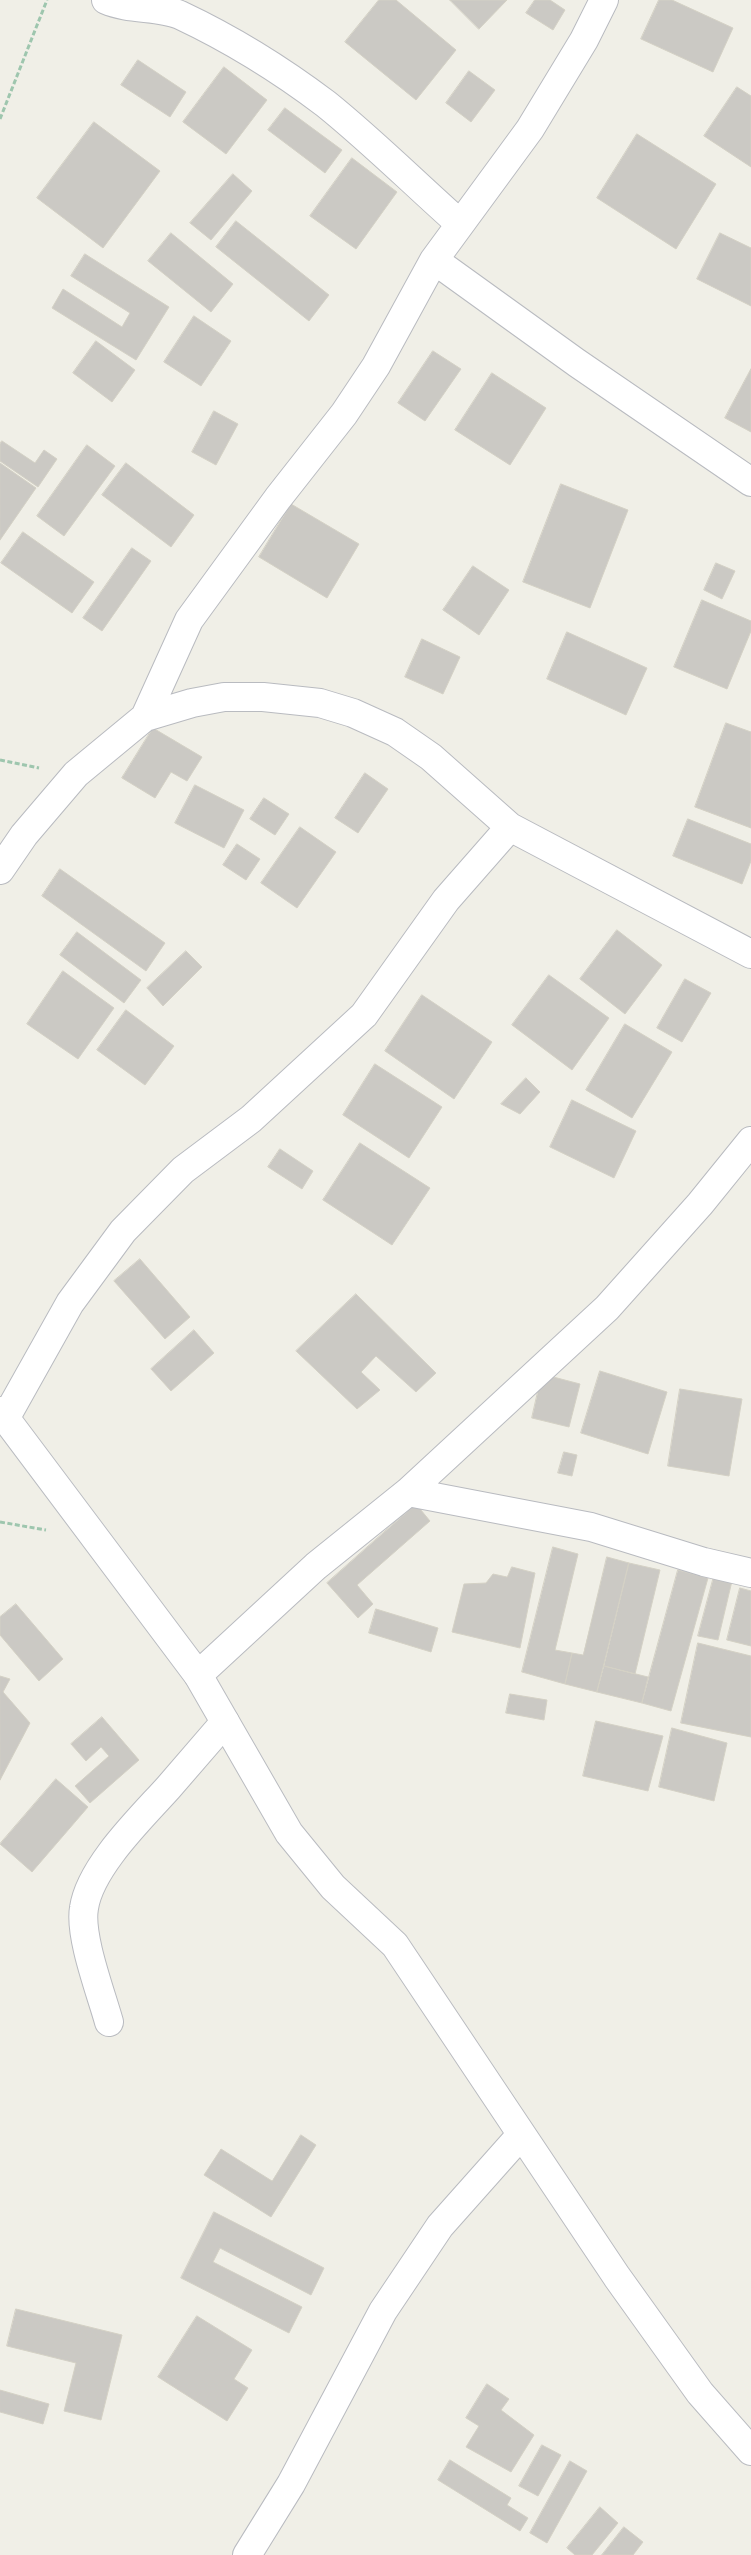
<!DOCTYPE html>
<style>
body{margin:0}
canvas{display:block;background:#f0efe7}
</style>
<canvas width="751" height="2555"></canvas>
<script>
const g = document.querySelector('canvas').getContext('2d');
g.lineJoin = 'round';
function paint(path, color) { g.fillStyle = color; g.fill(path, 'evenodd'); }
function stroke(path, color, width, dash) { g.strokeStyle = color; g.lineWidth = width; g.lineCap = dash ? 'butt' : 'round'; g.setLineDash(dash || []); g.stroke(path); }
const building = new Path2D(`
 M379 0H396L456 50 416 100 345 42Z
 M450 0H507L479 29Z
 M535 0H550L565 10 553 30 526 13Z
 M659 0H672L733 28 713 72 641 39Z
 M138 60 186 92 170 117 121 85Z
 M224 67 267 100 226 154 183 122Z
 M469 71 495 90 471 122 446 103Z
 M737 87 751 96V167L704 136Z
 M285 108 342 150 325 173 268 130Z
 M94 122 160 171 103 248 37 198Z
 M637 134 716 184 676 249 597 198Z
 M352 158 397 192 356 249 310 216Z
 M233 174 252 191 211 240 190 223Z
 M236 221 329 295 309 321 216 247Z
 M171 233 233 284 211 312 148 261Z
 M720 233 751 248V306L697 279Z
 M85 254 169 307 136 360 52 308 63 289 122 327 130 313 71 276Z
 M194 316 231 341 201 386 164 362Z
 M96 341 135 370 112 402 73 373Z
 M433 351 461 369 425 421 398 403Z
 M751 369V432L725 418Z
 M492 373 546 408 510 465 455 430Z
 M214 411 238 424 216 465 192 452Z
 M2 441 35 463 44 450 57 459 38 487 0 461V444Z
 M87 445 115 466 64 536 37 516Z
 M0 463 36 488 0 540Z
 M126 463 194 515 171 547 102 495Z
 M561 484 628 510 590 608 523 582Z
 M291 504 359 544 327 598 259 557Z
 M23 532 94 582 72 613 1 563Z
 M132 548 151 561 102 631 83 618Z
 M716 563 735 571 722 599 704 590Z
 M473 566 509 590 479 635 443 610Z
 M702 600 751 621V631L727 689 674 667Z
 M567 632 647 668 626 715 547 679Z
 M422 639 460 657 443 694 405 677Z
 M726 723 751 732V828L695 807Z
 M153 728 202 757 187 781 171 772 155 798 122 778Z
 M365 773 388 789 358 833 335 818Z
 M195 785 244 810 224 848 175 823Z
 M264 798 289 814 275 835 250 819Z
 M688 819 751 844V861L742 884 673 856Z
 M300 827 336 852 297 908 261 883Z
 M237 844 260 859 246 880 223 865Z
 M60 869 165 943 146 971 42 896Z
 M617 930 662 965 625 1014 580 979Z
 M77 932 141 980 124 1003 60 955Z
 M186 951 202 967 163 1006 147 988Z
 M63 971 114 1008 78 1059 27 1024Z
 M549 975 609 1018 572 1070 512 1025Z
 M685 979 711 993 682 1042 657 1028Z
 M422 995 492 1042 454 1099 385 1051Z
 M126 1010 174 1046 145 1085 97 1050Z
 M625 1024 672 1052 632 1118 586 1090Z
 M375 1064 442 1107 409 1158 343 1115Z
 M526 1078 540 1092 520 1114 501 1104Z
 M572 1100 636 1131 614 1178 550 1147Z
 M360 1143 430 1188 392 1245 323 1200Z
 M280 1149 313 1171 302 1189 268 1167Z
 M140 1259 190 1317 165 1339 114 1281Z
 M356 1294 436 1373 416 1392 376 1356 361 1372 380 1390 357 1409 296 1351Z
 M194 1330 214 1353 171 1391 151 1369Z
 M600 1371 667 1392 648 1454 581 1433Z
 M542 1374 580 1384 569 1427 532 1418Z
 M680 1389 742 1399 729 1476 668 1466Z
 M564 1452 577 1455 572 1476 558 1473Z
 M416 1504 430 1521 357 1585 373 1604 358 1618 327 1583Z
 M553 1547 578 1554 555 1650 572 1653 565 1684 522 1672Z
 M607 1557 629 1563 597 1692 565 1684 572 1653 583 1655Z
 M629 1563 660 1570 635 1674 604 1666Z
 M512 1567 535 1573 520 1648 452 1632 464 1584 486 1583 493 1574 507 1577Z
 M678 1570 708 1578 671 1711 642 1703Z
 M714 1576 732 1581 718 1640 698 1636Z
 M740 1588 751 1591V1646L727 1640Z
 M16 1604 63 1659 39 1681 0 1635V1617Z
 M376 1609 438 1628 431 1652 369 1633Z
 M698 1643 751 1656V1737L681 1723Z
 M604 1666 648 1677 642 1703 597 1692Z
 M0 1676 10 1679 3 1692 30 1723 0 1780Z
 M510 1694 547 1700 544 1720 506 1713Z
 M102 1717 139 1760 90 1803 75 1786 109 1756 101 1747 86 1761 71 1744Z
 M596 1721 663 1736 648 1791 583 1776Z
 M672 1728 727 1743 714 1801 659 1787Z
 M56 1779 88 1807 32 1872 0 1844Z
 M301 2135 316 2145 271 2217 204 2175 221 2149 272 2181Z
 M214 2212 324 2268 311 2295 220 2248 213 2262 302 2307 289 2333 181 2278Z
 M16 2309 122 2335 101 2420 64 2411 76 2363 7 2346Z
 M197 2316 252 2350 234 2379 248 2388 227 2421 158 2377Z
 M487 2384 509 2399 501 2410 534 2435 511 2472 466 2447 479 2426 466 2418Z
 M0 2390 49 2404 43 2424 0 2412Z
 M542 2445 561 2455 538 2496 519 2486Z
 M450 2460 511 2498 507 2505 528 2518 520 2531 438 2480Z
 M570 2461 587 2471 547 2543 530 2533Z
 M600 2507 618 2523 592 2555H575L567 2548Z
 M624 2527 643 2542 633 2555H602Z`);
paint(building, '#cbc9c4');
stroke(building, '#d4d1c5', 1);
const street = new Path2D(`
 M106 0C129 10 160 6 180 15 231 39 281 70 326 104 372 141 415 184 459 223
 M434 260 577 363 751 482
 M145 717 189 620 278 498 344 414 376 366 434 260 530 129 584 40 604 0
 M0 870 24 835 76 774 145 717 192 703 224 697H263L320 703 353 713 395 732 431 757 510 827 751 954
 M5 1419 70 1303 123 1231 183 1170 251 1119 364 1015 446 900 510 827
 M408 1492 591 1527 704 1562 751 1573
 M198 1675 316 1566 408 1492 607 1308 700 1204 751 1141
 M109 2022C101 1993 79 1936 84 1908 90 1867 141 1818 168 1788 187 1766 206 1744 225 1722
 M247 2555 291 2484 383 2311 440 2226 520 2136`);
const secondary = new Path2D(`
 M0 1411 198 1675 289 1833 333 1887 395 1945 617 2277 700 2393 751 2451`);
stroke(street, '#b9bbc0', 30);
stroke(secondary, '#babcc1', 30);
stroke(new Path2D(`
 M0 119 47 0
 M0 760 39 768
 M0 1522 46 1530`), '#9ec6ae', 3, [5, 2.5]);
stroke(street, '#fff', 28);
stroke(secondary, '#fff', 28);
</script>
